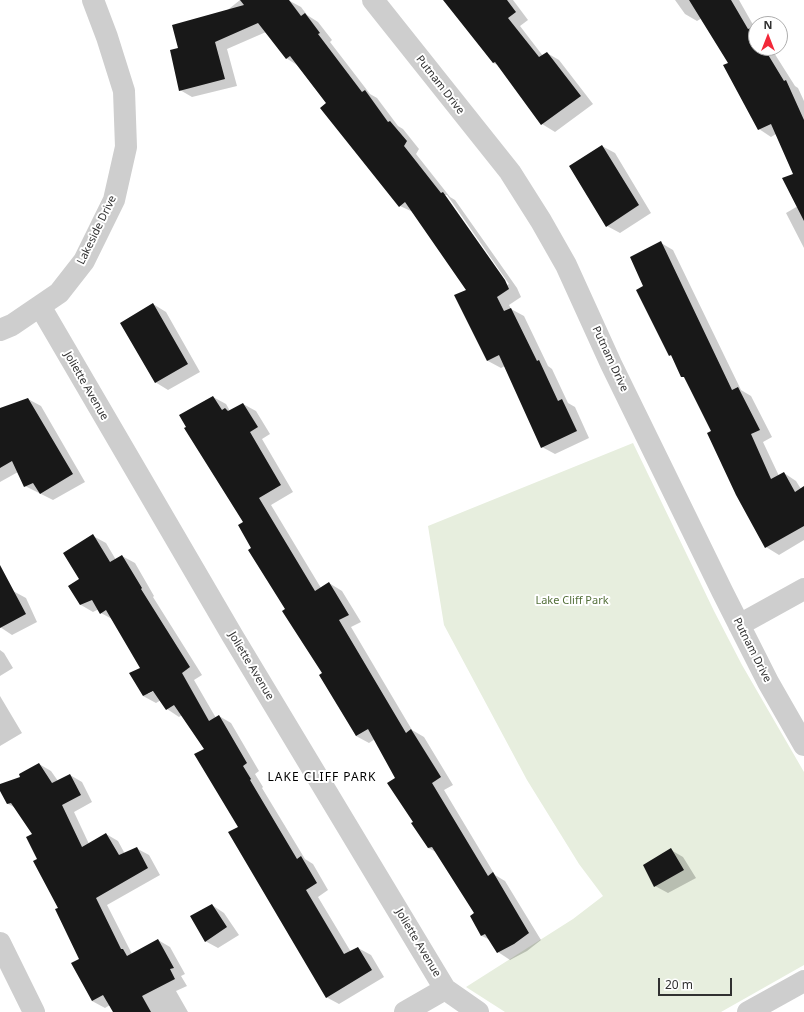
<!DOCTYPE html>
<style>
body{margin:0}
#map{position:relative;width:804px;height:1012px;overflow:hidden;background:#fff;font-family:"Noto Sans",sans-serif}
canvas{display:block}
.north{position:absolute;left:748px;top:16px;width:40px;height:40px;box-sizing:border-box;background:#fff;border:1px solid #adadad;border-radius:50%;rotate:0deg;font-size:11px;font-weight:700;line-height:16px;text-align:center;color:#313131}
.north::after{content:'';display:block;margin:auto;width:14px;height:18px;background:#f22839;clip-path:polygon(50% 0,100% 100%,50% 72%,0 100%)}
.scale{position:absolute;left:658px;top:978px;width:74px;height:18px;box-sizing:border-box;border:2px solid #313131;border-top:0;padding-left:5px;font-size:12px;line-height:14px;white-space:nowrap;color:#313131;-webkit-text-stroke:3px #fff;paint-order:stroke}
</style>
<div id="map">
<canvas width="804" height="1012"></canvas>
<div class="north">N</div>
<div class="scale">20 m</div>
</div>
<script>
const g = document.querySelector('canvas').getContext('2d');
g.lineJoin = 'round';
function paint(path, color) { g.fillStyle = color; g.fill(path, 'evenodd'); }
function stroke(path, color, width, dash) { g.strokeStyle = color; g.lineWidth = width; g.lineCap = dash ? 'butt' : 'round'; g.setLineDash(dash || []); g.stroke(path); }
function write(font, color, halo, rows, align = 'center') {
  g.font = font + ' "Noto Sans",sans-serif'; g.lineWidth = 4; g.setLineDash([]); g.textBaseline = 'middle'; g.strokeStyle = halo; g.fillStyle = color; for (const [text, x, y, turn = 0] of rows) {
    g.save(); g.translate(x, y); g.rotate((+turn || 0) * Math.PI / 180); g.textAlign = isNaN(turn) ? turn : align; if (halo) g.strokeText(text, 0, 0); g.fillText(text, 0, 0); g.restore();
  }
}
paint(new Path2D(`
 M633 443 714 611 742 665 804 772V965L721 1012H505L466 987 573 919 603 896 579 864 527 780 444 625 428 526Z`), '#e7eede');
paint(new Path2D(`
 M240 0H288L301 7 307 15 318 22 332 40 330 42 370 94 377 98 398 126 403 129 419 149 416 154 450 197 455 200 517 288 521 297 509 305 511 309 524 316 548 366 552 369 568 403 575 407 589 438 555 454 542 447 505 366 501 368 488 361 456 295 467 290 413 212 400 206 327 104 297 65 286 58 266 32 227 49 237 86 192 97 180 90 179 49ZM444 195H447L509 284 507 285Z
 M445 0H513L528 20 520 26 543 56 547 53 559 60 593 104 555 132 542 124 500 66 493 63Z
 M675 0H739L756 30V48H771L795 86 798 88 804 101V248L786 213 798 206 795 174 776 134 771 137 759 129 729 63 702 18 697 21 685 14Z
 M602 146 615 153 651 213 620 233 607 226Z
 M661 243 673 250 741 390 751 396 772 437 763 442 779 476 784 473 796 481 801 489 804 488V540L779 555 766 547 713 431 673 357 670 355 644 286Z
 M153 304 166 312 200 372 168 390 155 382Z
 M213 397 226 404 230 411 243 404 256 411 270 434 262 439 293 492 271 505 321 588 329 583 342 591 361 622 351 627 412 730 424 737 453 785 444 790 495 875 505 881 541 940 527 951 510 960 498 952 490 940 482 936 475 913 436 852 428 848 415 822 397 778 375 739 369 743 356 736 324 673 253 548 244 522Z
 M28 399 41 406 85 482 53 500 25 486 18 472 0 482V410Z
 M93 536 106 543 116 560 122 556 135 563 154 596 153 597 202 675 194 680 216 718 219 716 231 723 259 771 255 774 263 787 262 788 305 859 313 864 328 890 318 897 351 952 358 948 371 955 384 977 339 1004 326 997 239 828 205 750 182 715 179 717 167 709 161 700 156 703 143 696 141 668 112 619 101 613 99 609 93 612 81 605V580ZM158 689 148 694V692Z
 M13 591 26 598 37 622 12 635 0 627V599Z
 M0 650 4 653 13 668 0 676Z
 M0 696 22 733 0 746Z
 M39 764 51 771 58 781 70 775 82 782 92 802 74 812 89 844 106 834 118 841 125 854 136 848 149 855 160 875 107 905 132 954 158 940 170 947 185 974 181 976 187 986 176 991 188 1012H114L110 1005 105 1008 92 1001 80 960 38 859 33 834 16 808 8 804 0 789V786L21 778Z
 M671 850 683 857 696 878 668 893 655 886Z
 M212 905 224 913 239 935 218 948 205 941Z`), '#0003');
paint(new Path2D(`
 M240 0H289L301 16 305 13 320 33 318 34 362 92 365 90 388 122 390 121 407 141 404 146 441 193 443 192 505 280 509 289 497 297 504 311 511 308 537 361 539 360 558 401 562 399 577 431 541 448 499 355 487 361 454 295 466 290 405 202 399 207 320 108 326 103 290 56 286 59 258 23 215 42 225 79 179 91 170 50 178 48 172 25 244 5Z
 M443 0H507L516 12 508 18 539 57 547 52 581 96 541 125 495 62 493 63Z
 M689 0H731L748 29 751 28 756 35V48H764L784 81 786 80 804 120V221L782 178 793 174 771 124 758 130 723 65 728 63Z
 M602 145 639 205 606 227 569 166Z
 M661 241 732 390 738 387 760 430 751 434 771 479 784 472 795 492 804 486V526L765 548 736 495 707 433 711 431 684 377H681L671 355 669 356 636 290 643 286 630 257Z
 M153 303 188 364 155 383 120 323Z
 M213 396 222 410 225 408 228 411 243 403 258 427 250 432 281 485 259 498 315 591 329 582 349 615 339 620 406 733 411 729 441 777 432 783 488 876 493 872 529 933 514 944 497 953 485 934 481 936 470 916 474 913 432 847 428 848 411 823 413 822 387 783 395 778 368 729 356 736 319 675 322 673 282 611 285 609 248 550 251 548 238 525 243 522 184 428 186 427 179 415Z
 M28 398 73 474 40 494 33 483 24 487 12 461 0 468V408Z
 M93 534 110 562 122 555 142 588 141 589 190 667 182 673 209 721 219 715 247 763 243 766 251 779 250 780 297 859 301 856 317 883 306 890 344 954 358 947 372 970 326 998 228 832 238 827 194 754 204 749 174 705 166 710 153 691 143 696 129 673 140 668 106 610 100 614 92 600 80 605 68 586 79 579 63 553Z
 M0 565 26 614 0 628Z
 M39 763 52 783 70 774 81 795 62 805 82 847 106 833 119 855 137 847 148 868 96 898 121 949H123L127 956 158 939 174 968 170 969 175 979 142 996 151 1012H113L103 995 92 1001 71 963 79 959 55 909 58 908 33 861 37 859 26 837 32 834 11 803 7 804 0 791V784L20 777 19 774Z
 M671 848 684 870 654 887 643 865Z
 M212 904 227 927 205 942 190 916Z`), '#181818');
stroke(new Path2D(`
 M373 0 510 172 541 221 566 265 611 364 722 591 768 682 804 745
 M40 306 232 635 445 989 478 1012
 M0 330 12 325 59 293 84 261 114 200 126 147 124 91 107 37 93 0
 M739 625 804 589
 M0 943 34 1012
 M405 1012 445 989
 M748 1012 804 981`), '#cecece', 22);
write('11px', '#313131', '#fff', [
 ["Putnam Drive",440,85,52],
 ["Lakeside Drive",97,230,-64],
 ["Putnam Drive",610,359,65],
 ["Joliette Avenue",86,386,60],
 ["Putnam Drive",752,650,63],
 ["Joliette Avenue",251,666,59],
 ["Joliette Avenue",418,943,59]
]);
write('11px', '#54703a', '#fff', [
 ["Lake Cliff Park",572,601]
]);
g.letterSpacing = '1px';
write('12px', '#000', '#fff', [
 ["LAKE CLIFF PARK",322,778]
]);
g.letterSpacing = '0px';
</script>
